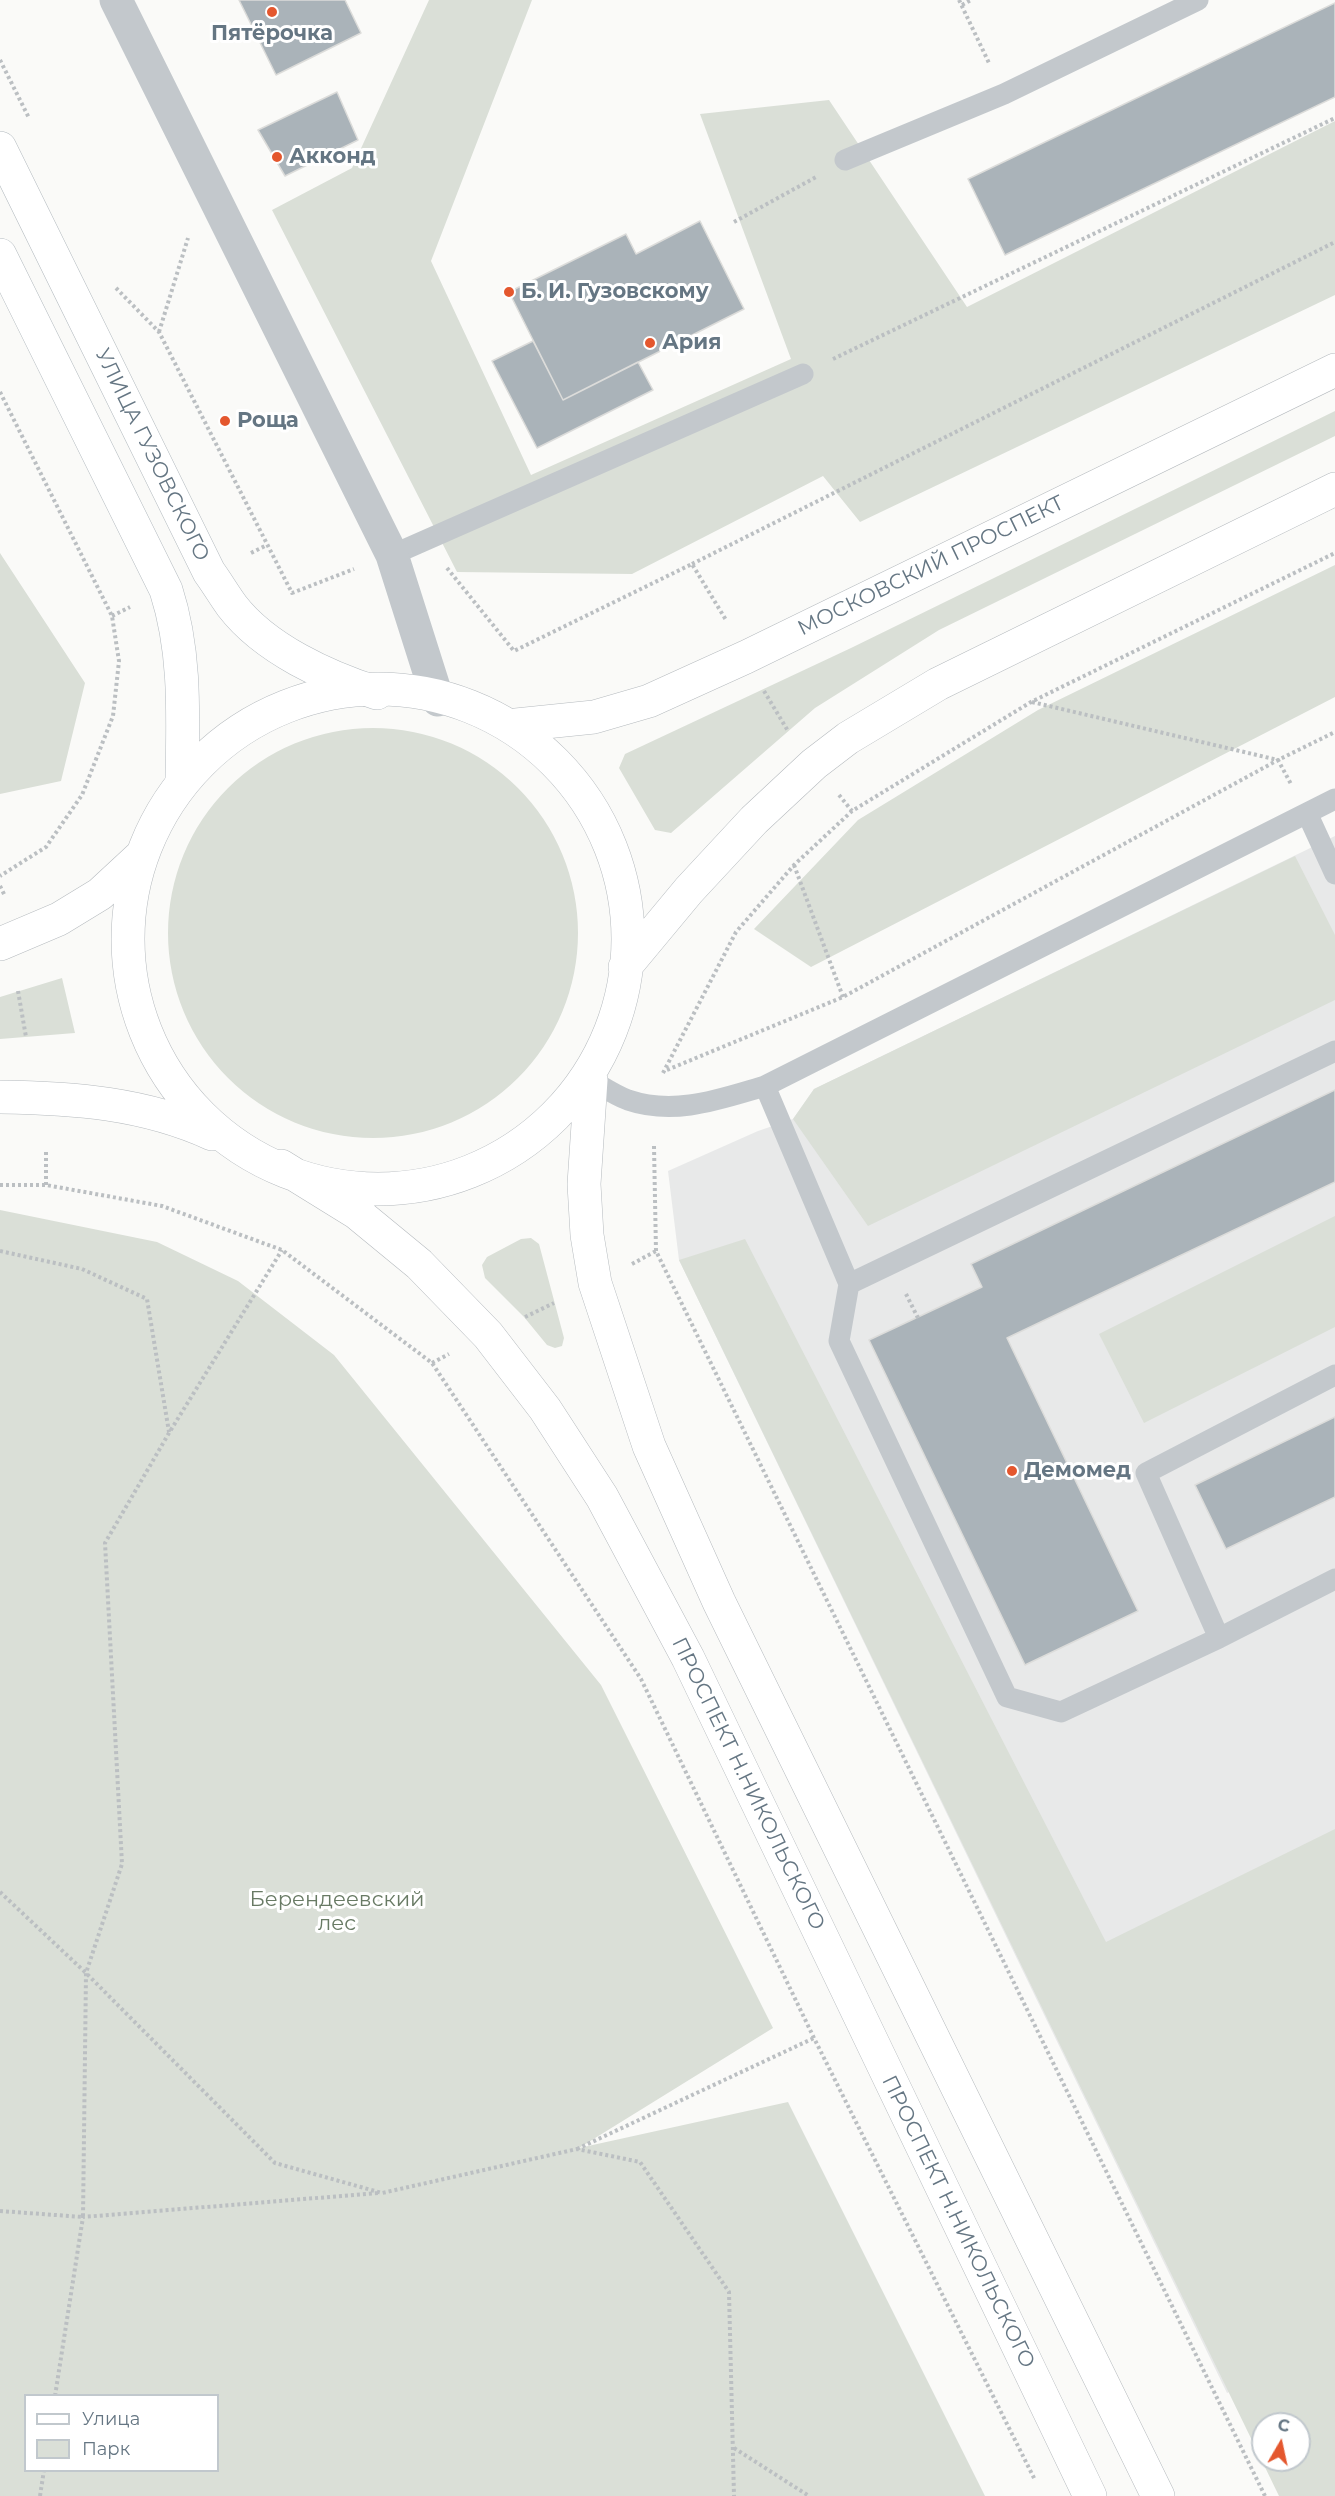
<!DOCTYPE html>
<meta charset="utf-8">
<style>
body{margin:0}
#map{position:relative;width:1335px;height:2496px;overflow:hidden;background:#fafaf8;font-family:Montserrat,sans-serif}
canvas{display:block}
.legend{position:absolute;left:24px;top:2394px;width:195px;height:78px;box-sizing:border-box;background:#fff;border:2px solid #c1c8cd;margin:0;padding:8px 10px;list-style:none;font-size:18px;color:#657683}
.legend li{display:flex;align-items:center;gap:12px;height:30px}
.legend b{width:30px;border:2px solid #c1c8cd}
.north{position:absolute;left:1251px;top:2412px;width:60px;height:60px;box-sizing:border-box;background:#fff;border:2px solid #c1c8cd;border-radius:50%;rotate:9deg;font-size:16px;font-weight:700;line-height:24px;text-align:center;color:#657683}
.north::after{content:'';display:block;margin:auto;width:21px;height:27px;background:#e4572e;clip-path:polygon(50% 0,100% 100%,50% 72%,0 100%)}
</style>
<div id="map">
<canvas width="1335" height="2496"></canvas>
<ul class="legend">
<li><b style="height:8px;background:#fff"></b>Улица</li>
<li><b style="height:16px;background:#dadfd7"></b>Парк</li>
</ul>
<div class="north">С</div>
</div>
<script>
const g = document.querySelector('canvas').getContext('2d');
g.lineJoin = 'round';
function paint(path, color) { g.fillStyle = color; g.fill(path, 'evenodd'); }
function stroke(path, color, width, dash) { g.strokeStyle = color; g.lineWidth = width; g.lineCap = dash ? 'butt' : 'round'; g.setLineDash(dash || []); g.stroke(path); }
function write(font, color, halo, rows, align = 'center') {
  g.font = font + ' Montserrat,sans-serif'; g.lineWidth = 6; g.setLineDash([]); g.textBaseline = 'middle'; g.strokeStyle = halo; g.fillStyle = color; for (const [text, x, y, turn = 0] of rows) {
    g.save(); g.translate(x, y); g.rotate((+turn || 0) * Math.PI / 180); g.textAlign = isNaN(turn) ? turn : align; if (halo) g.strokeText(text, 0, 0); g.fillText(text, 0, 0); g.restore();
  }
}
paint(new Path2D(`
 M1335 836V2346L1227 2393 679 1260 668 1171 758 1131 793 1119 814 1089Z`), '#e8e9e9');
paint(new Path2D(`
 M429 0H532L431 261 531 475 791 359 700 114 829 100 967 307 1335 121V295L860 522 823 476 632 574 457 572 272 210 352 168Z
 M1335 411V436L939 630 815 708 671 833 655 830 619 768 625 754 851 648Z
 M0 553 85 683 61 781 0 794Z
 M1335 565V697L811 967 754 929 858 820 1038 710Z
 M168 933a205 205 0 1 1 410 0a205 205 0 1 1-410 0Z
 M1295 856 1335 935V1000L868 1226 793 1119 814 1089Z
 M62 978 75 1033 0 1039V997Z
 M0 1210 157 1242 238 1281 334 1355 601 1685 773 2028 579 2148 788 2102 985 2496H0ZM26 2396H218V2470H26Z
 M1335 1216V1327L1144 1423 1099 1334Z
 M521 1239 531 1238 539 1244 564 1338 562 1346 555 1348 547 1345 524 1317 485 1278 482 1265 487 1257Z
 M745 1239 1106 1942 1335 1829V2496H1279L679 1260ZM1263 2424H1299V2460H1263Z`), '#dadfd7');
const building = new Path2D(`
 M239 0H345L361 33 276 75Z
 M1335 3V97L1005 255 968 179Z
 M337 92 358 140 285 176 258 130Z
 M700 221 744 309 563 400 509 292 626 234 636 254Z
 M533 341 563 400 638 362 653 390 537 448 492 361Z
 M1335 1090V1182L1007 1338 1138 1611 1025 1665 869 1340 982 1287 971 1264Z
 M1335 1417V1497L1226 1549 1195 1485Z`);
paint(building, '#aab3b9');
stroke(building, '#dcdcda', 1.5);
const secondary = new Path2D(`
 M0 148 209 572C217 583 224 595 232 606 265 649 327 677 377 693
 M0 255 166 590C186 652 183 715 182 779`);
const primary = new Path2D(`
 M128 939a250 250 0 1 1 500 0a250 250 0 1 1-500 0Z
 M516 725 594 717 649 701 746 657 1335 370
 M0 944 59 919 100 894 141 856
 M625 967 689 890 754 820 814 764 848 738 938 684 1335 489
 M591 1080 584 1184 587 1235 595 1283 649 1446 719 1602 1158 2496
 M0 1097C74 1098 144 1103 212 1134
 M281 1166 357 1213 419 1264 488 1335 545 1409 602 1497 688 1658 1090 2496`);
stroke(secondary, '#b3babf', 34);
stroke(primary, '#b5babe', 34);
stroke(new Path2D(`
 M959 0 989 63
 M962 5 971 0
 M0 60 29 118
 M734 222 818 176
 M116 288 159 332 292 593 354 569
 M159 332 188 238
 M833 359 1335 118
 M0 392 112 616 119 661 113 716 82 795 46 847 0 876
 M251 553 267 545
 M692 564 1335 242
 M447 568 514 651 692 564 726 620
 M112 616 130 607
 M764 691 788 731
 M1032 702 1278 760 1291 784
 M839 795 852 811
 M794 865 843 997
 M0 886 5 896
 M18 991 26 1037
 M667 1070 843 997 1278 760 1335 732
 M663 1073 736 932 794 865 852 811 1031 702 1335 553
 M654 1146 656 1251 1265 2496
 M0 1185H46L162 1206 282 1250 432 1363 641 1679 814 2038 1035 2480
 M46 1185V1152
 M0 1251 82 1269 147 1299 169 1432
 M632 1264 656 1251
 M906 1294 918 1318
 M525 1317 554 1303
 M432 1363 449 1354
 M0 1892 86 1973 275 2163 382 2193 577 2149 640 2162 729 2292 734 2496
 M577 2149 814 2038
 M0 2211 83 2217 86 1973 122 1864 105 1543 169 1433 282 1250
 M55 2396 83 2217 378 2193
 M734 2448 809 2496
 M40 2496 44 2470`), '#bbbfc2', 4, [3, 3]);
stroke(new Path2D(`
 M845 160 1004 94 1198 0
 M392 555 803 374
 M1307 813 1335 874
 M1335 1051 849 1284 839 1341 1007 1697 1061 1712 1219 1638 1146 1473 1335 1375
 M591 1080C603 1087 615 1095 628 1100 675 1116 720 1099 765 1086L1335 799
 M765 1086 849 1284
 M1219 1638 1335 1579`), '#c3c8cc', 21);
stroke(new Path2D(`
 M116 0 392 555 438 700`), '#c3c8cc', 33);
stroke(secondary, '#fff', 33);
stroke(primary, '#fff', 33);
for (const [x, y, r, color] of [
 [272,12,6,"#e4572e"],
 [277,157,6,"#e4572e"],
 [509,292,6,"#e4572e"],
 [650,343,6,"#e4572e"],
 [225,421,6,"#e4572e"],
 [1012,1471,6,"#e4572e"]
]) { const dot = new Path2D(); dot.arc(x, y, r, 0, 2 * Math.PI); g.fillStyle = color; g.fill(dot); stroke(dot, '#fff', 2); }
write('bold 21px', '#657683', '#fff', [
 ["Пятёрочка",272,34,"center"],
 ["Акконд",289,157],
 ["Б. И. Гузовскому",521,292],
 ["Ария",662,343],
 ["Роща",237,421],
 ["Демомед",1024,1471]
], 'left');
write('21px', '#657683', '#fff', [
 ["УЛИЦА ГУЗОВСКОГО",152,455,64],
 ["МОСКОВСКИЙ ПРОСПЕКТ",931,566,-26],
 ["ПРОСПЕКТ Н.НИКОЛЬСКОГО",748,1784,64],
 ["ПРОСПЕКТ Н.НИКОЛЬСКОГО",958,2222,64]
]);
write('21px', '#687a64', '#fff', [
 ["Берендеевский",337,1900],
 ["лес",337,1924]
]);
</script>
